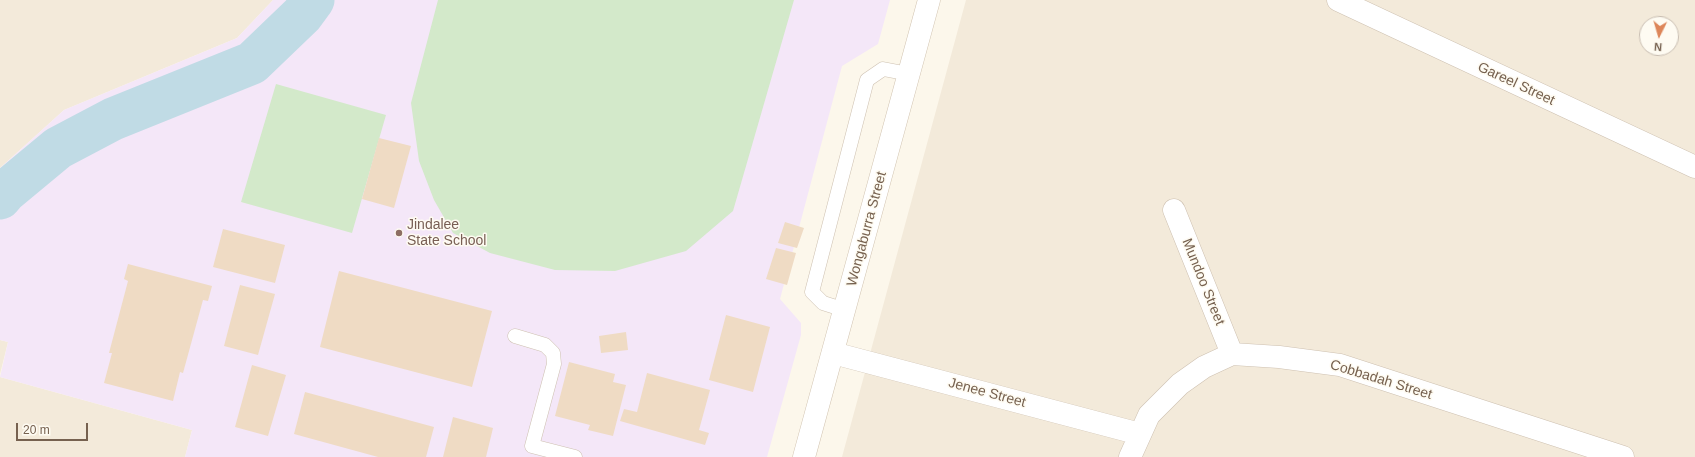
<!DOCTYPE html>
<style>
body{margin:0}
#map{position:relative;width:1695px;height:457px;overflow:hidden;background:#fcf7eb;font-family:Arial,sans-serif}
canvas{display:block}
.north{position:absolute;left:1639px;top:16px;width:40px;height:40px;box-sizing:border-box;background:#fefbf2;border:1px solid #c8bdb1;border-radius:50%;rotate:185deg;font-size:11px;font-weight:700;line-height:16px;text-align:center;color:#76614f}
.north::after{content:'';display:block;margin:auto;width:14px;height:18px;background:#dd8659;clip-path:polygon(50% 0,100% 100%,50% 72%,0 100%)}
.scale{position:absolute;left:16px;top:423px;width:72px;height:18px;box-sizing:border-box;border:2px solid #76614f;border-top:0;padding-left:5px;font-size:12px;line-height:14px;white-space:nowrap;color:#76614f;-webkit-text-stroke:3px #fefbf2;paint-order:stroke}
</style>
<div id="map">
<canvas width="1695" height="457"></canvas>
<div class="north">N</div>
<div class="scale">20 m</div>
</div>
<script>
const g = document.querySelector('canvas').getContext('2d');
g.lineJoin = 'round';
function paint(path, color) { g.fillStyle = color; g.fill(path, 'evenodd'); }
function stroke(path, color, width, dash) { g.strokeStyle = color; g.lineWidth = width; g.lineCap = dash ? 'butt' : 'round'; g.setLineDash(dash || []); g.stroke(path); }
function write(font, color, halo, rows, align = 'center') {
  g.font = font + ' Arial,sans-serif'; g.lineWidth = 3; g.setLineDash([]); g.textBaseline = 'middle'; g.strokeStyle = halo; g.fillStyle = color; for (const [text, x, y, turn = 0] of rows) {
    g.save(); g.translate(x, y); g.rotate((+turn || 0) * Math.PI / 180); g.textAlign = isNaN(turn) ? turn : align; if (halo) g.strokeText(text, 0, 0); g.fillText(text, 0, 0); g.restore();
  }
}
paint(new Path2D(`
 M0 0H273L237 38 64 110 0 168Z
 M966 0H1695V457H842ZM1647 24H1671V48H1647Z
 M0 340 8 342 0 374Z
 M0 377 192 430 185 457H0Z`), '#f3eada');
paint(new Path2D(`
 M273 0H890L878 44 842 66 780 299 801 323V335L767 457H185L192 430 0 377 8 342 0 340V168L64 110 237 38Z`), '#f4e7f8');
paint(new Path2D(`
 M438 0H794L733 211 686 251 615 271 555 270 490 253 453 233 434 200 419 161 411 103Z
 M276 84 386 115 352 233 241 202Z`), '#d3e9ca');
stroke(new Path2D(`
 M0 198 5 192 58 148 113 119 252 63 302 15 313 0`), '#c0dbe5', 43);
paint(new Path2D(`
 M379 138 411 146 394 208 362 199Z
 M785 222 804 228 797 248 778 243Z
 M223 229 285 245 275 283 213 267Z
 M776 248 796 253 787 285 766 279Z
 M128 264 212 286 208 301 203 300 183 373 180 372 173 401 104 383 112 353H109L128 281 124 279Z
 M339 271 492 311 472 387 320 347Z
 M240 285 275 294 258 355 224 346Z
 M726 315 770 327 753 392 709 380Z
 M626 332 628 350 601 353 599 336Z
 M569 362 615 374 613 382 626 385 613 436 588 430 590 425 555 416Z
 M252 365 286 375 268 436 235 427Z
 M647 373 710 390 699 430 709 433 705 445 620 421 624 409 637 412Z
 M305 392 434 427 426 457H378L294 434Z
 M453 417 493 428 486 457H443Z`), '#efdbc4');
const lane = new Path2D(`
 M845 310 823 303 812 292 867 80 883 69 909 74
 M515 336 545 345 553 353 554 364 532 446 575 457`);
const street = new Path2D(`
 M1338 0 1695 167
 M1174 210 1232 354
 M833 353 1140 434
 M1130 457 1149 415 1180 384 1204 367 1232 354 1279 357 1340 365 1623 457`);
const secondary = new Path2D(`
 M804 457 929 0`);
stroke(lane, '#cec1b1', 15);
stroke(street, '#cec1b1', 23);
stroke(secondary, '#d0c2af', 23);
stroke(lane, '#fff', 14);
stroke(street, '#fff', 22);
stroke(secondary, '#fff', 22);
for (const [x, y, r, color] of [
 [399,233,4,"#8d6e63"]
]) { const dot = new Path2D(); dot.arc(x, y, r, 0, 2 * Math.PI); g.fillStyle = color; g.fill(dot); stroke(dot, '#fefbf2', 1.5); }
write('14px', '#76614f', '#fefbf2', [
 ["Gareel Street",1516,84,25],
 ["Wongaburra Street",867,229,-75],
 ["Mundoo Street",1203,282,68],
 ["Cobbadah Street",1381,380,17],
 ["Jenee Street",987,393,15]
]);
write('14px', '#785e54', '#fefbf2', [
 ["Jindalee",407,225],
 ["State School",407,241]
], 'left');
</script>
